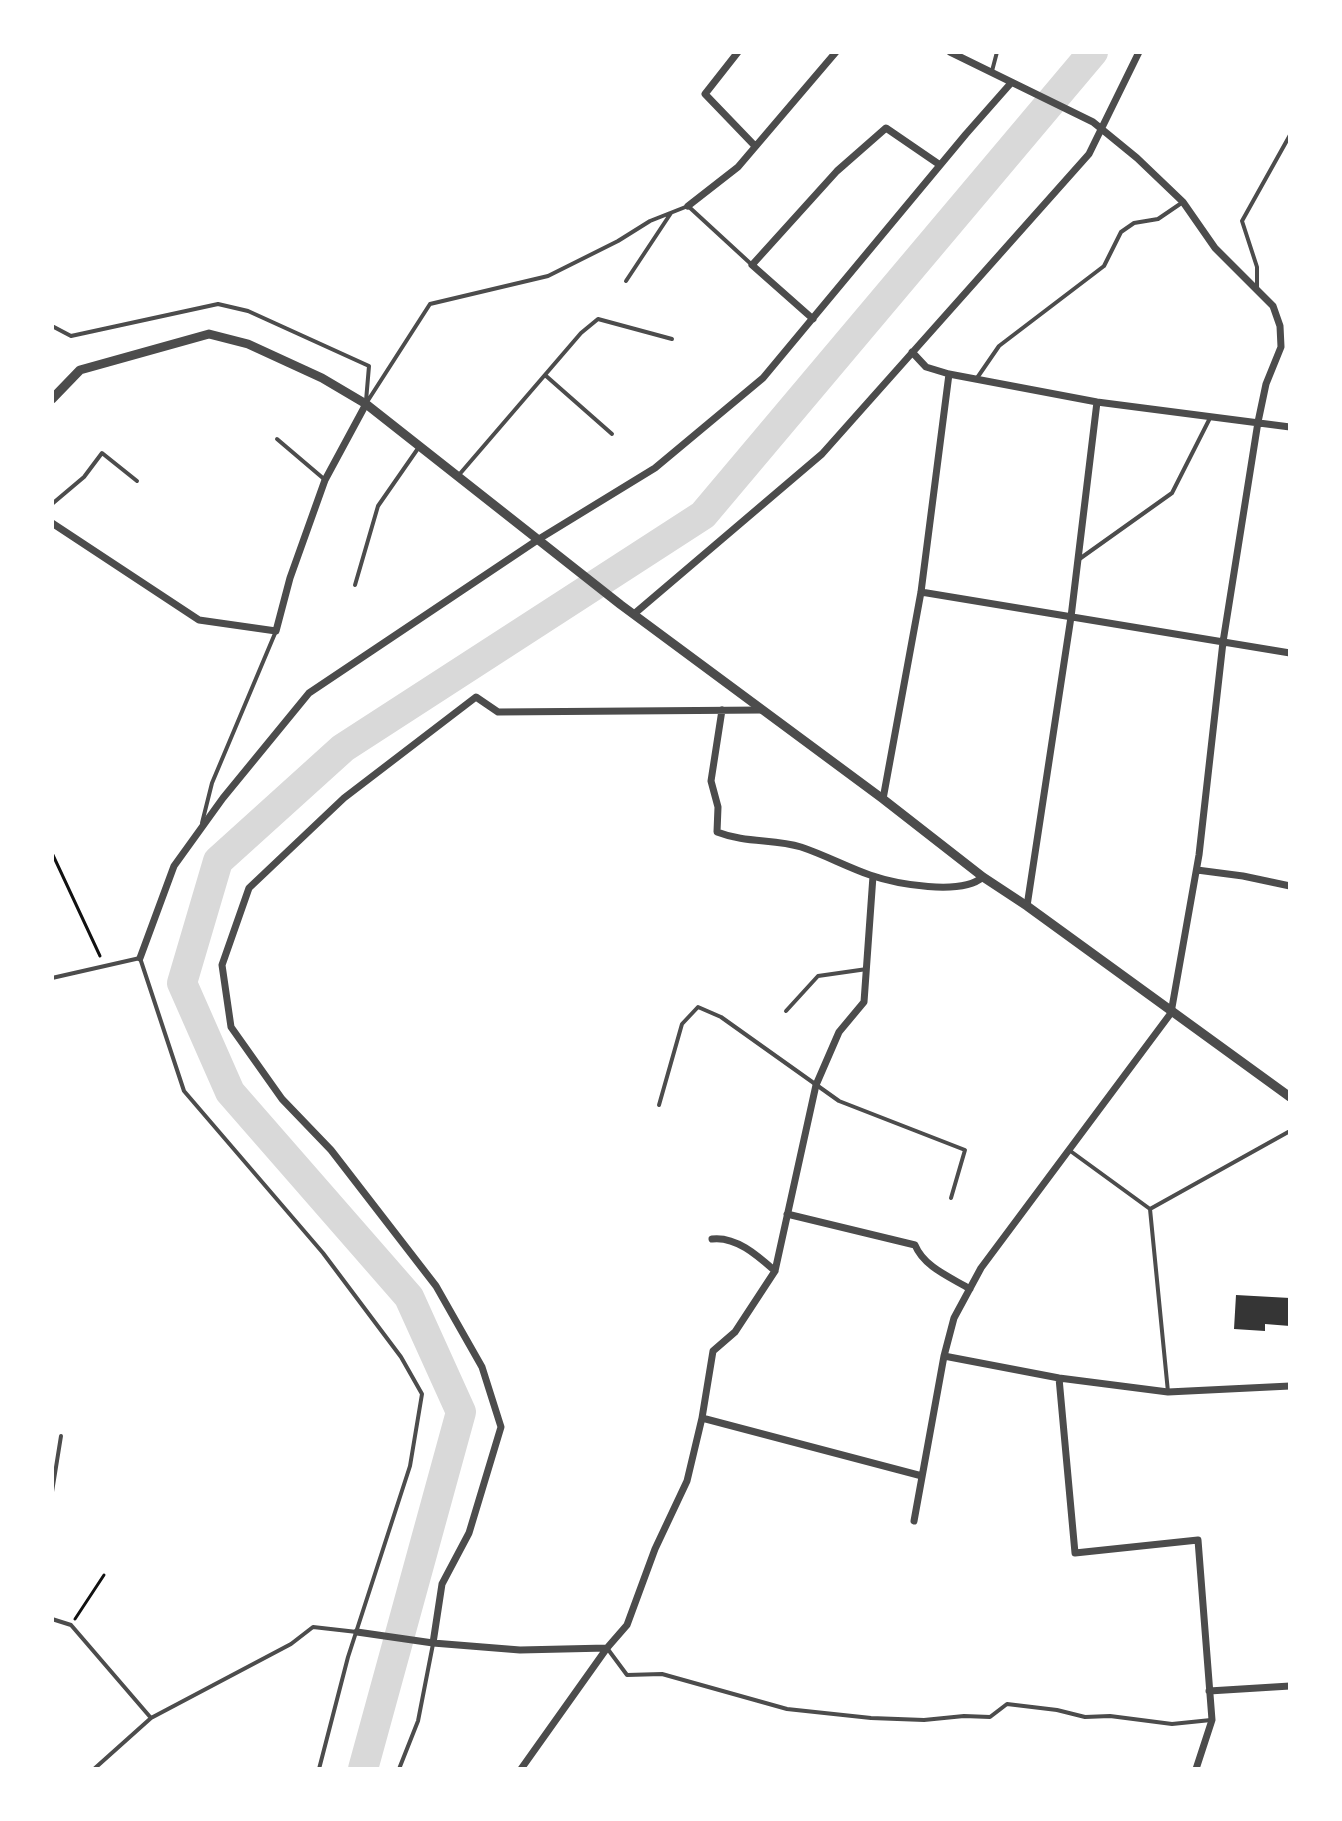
<!DOCTYPE html>
<style>
body{margin:0}
#map{position:relative;width:1342px;height:1821px;overflow:hidden;background:#fff;font-family:Raleway,sans-serif}
canvas{display:block}
.frame{position:absolute;inset:0;border:54px solid #fff;pointer-events:none}
</style>
<div id="map">
<canvas width="1342" height="1821"></canvas>
<div class="frame"></div>
</div>
<script>
const g = document.querySelector('canvas').getContext('2d');
g.lineJoin = 'round';
function stroke(path, color, width, dash) { g.strokeStyle = color; g.lineWidth = width; g.lineCap = dash ? 'butt' : 'round'; g.setLineDash(dash || []); g.stroke(path); }
function paint(path, color) { g.fillStyle = color; g.fill(path, 'evenodd'); }
stroke(new Path2D(`
 M363 1769 461 1412 409 1297 230 1092 182 983 218 861 343 748 703 515 1093 52`), '#d9d9d9', 30);
paint(new Path2D(`
 M1236 1295 1290 1298V1326L1265 1324V1331L1234 1329Z`), '#353535');
stroke(new Path2D(`
 M52 853 100 956
 M75 1619 104 1575`), '#111', 3);
stroke(new Path2D(`
 M992 71 997 52
 M626 281 671 213
 M1257 290V267L1242 221 1290 135
 M52 326 71 336 218 304 248 311 369 366 366 401
 M545 375 612 434
 M977 378 999 346 1104 266 1121 232 1134 223 1158 219 1183 202
 M367 402 430 304 548 276 618 241 650 221 688 206 751 264
 M277 439 324 479
 M458 476 581 333 598 319 672 339
 M52 504 84 477 102 453 137 481
 M1078 560 1172 493 1210 418
 M355 585 378 506 419 447
 M202 823 212 783 276 631
 M52 978 140 958 184 1091 323 1253 401 1357 422 1394 410 1466 348 1657 319 1769
 M786 1011 818 976 867 969
 M659 1105 682 1024 698 1007 721 1017 839 1101 965 1150 951 1198
 M1069 1150 1150 1209 1168 1392
 M1150 1209 1290 1131
 M52 1492 61 1436
 M52 1619 71 1625 151 1718
 M607 1648 627 1675 662 1674 787 1709 871 1718 924 1720 964 1716 990 1717 1007 1704 1057 1710 1085 1717 1110 1716 1172 1724 1211 1720
 M94 1769 151 1718 291 1644 313 1627 357 1632
 M399 1769 418 1721 433 1644`), '#4c4c4c', 4);
stroke(new Path2D(`
 M738 52 705 94 755 146
 M688 206 738 167 836 52
 M813 319 752 265 837 171 886 128 940 165
 M912 352 926 367 949 374 1097 402 1290 427
 M52 523 199 620 276 631 290 578 325 480 366 404
 M921 592 1290 653
 M634 614 822 454 1089 154 1139 52
 M722 710 711 781 718 807 717 832C745 843 774 839 801 847 825 855 847 867 870 875 896 884 961 896 983 877
 M883 799 921 592 949 374
 M1197 870 1243 876 1290 886
 M1027 906 1071 617 1097 402
 M140 958 174 866 223 798 309 693 539 539 655 468 763 378 966 134 1011 83
 M787 1214 915 1245C924 1267 950 1277 970 1289
 M712 1239C736 1236 758 1256 775 1271
 M944 1356 1059 1378 1168 1392 1290 1386
 M1059 1378 1075 1553 1198 1540 1212 1720 1196 1769
 M702 1418 922 1476
 M914 1521 944 1356 954 1318 981 1268 1171 1013 1199 855 1223 642 1258 422 1266 384 1281 347 1280 326 1273 306 1215 248 1183 202 1137 158 1093 122 950 52
 M357 1632 433 1643 520 1650 607 1648
 M433 1643 442 1584 469 1533 501 1427 482 1367 436 1286 331 1150 282 1099 231 1027 222 965 249 888 344 798 476 697 498 712 763 710
 M1209 1691 1290 1686
 M521 1769 607 1648 627 1625 655 1549 687 1481 702 1418 713 1351 735 1332 775 1271 816 1085 839 1032 864 1002 873 876`), '#4c4c4c', 7);
stroke(new Path2D(`
 M52 399 80 370 209 334 248 344 322 378 366 404 621 605 883 799 983 877 1027 906 1290 1097`), '#4c4c4c', 9);
</script>
